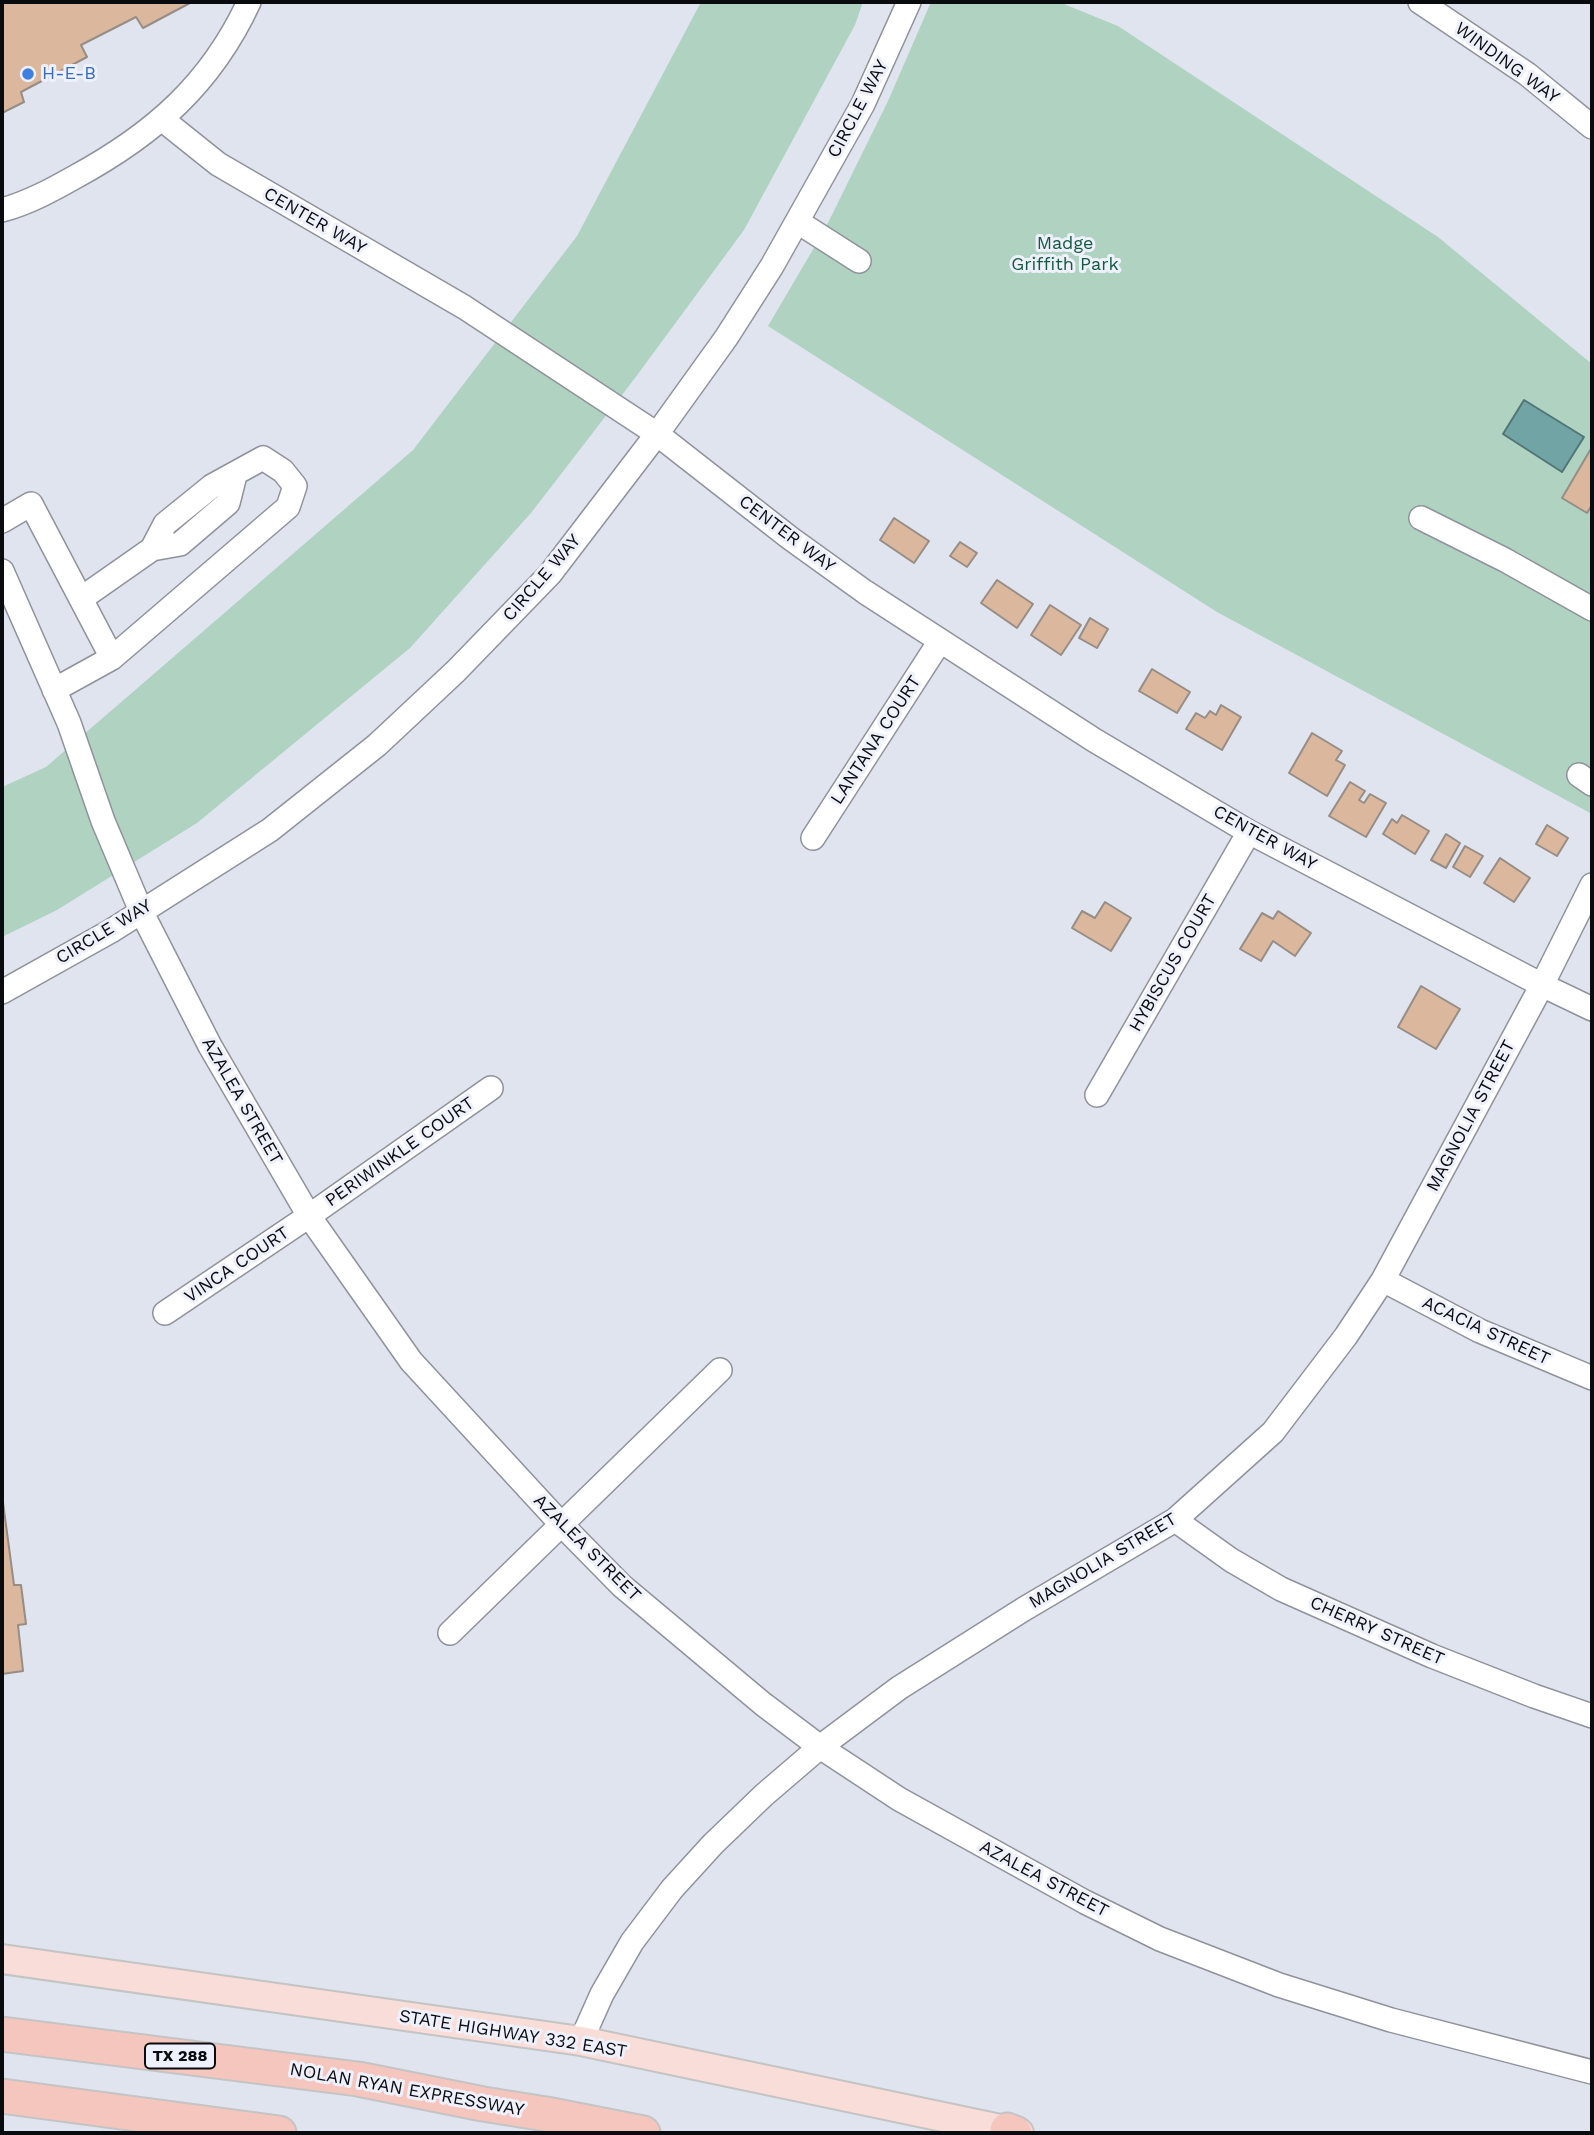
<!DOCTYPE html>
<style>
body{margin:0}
#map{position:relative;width:1594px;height:2135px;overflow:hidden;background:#e0e4ee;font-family:"Work Sans",sans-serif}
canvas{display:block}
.frame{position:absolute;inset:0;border:4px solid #0a0b0f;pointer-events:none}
</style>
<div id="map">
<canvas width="1594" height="2135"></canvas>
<div class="frame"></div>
</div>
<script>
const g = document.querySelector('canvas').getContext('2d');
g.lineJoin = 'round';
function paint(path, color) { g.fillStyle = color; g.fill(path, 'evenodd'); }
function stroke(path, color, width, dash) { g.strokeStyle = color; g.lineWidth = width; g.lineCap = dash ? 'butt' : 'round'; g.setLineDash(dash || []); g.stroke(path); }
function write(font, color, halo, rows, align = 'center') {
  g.font = font + ' "Work Sans",sans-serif'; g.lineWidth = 6; g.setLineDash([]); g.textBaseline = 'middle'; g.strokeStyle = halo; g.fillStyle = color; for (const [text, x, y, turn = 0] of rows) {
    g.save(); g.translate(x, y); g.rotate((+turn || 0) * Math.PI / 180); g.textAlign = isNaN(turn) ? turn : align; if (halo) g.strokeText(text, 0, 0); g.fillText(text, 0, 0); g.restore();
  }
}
paint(new Path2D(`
 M701 2H863L855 25 744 230 635 378 531 513 410 648 197 823 57 910 2 937V787L46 767 413 450 577 236Z
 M931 2H1059L1118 26 1438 237 1592 364V814L1217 612 768 326 825 229 888 101Z`), '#afd3c0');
const water = new Path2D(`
 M1524 400 1584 437 1562 472 1503 434Z`);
paint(water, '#71a4a4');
stroke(water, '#527677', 2);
const building = new Path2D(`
 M2 2H189L190 3 143 28 136 17 81 45 87 57 21 92 24 102 2 113Z
 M1592 447V505L1587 513 1562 498Z
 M894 518 929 541 914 563 880 540Z
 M960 542 977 553 967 567 950 556Z
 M997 580 1033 604 1017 628 981 603Z
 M1050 605 1081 625 1061 655 1031 635Z
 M1090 618 1108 629 1097 648 1079 638Z
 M1152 669 1190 692 1177 713 1139 691Z
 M1221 705 1241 717 1222 750 1186 729 1196 713 1205 718 1210 711 1216 715Z
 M1312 733 1342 751 1336 760 1345 765 1327 796 1289 773Z
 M1350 782 1365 791 1359 800 1364 803 1370 794 1386 803 1366 837 1329 816Z
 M1402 815 1429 831 1415 854 1383 834 1392 819 1397 823Z
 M1547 825 1568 838 1557 856 1536 844Z
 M1446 834 1460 843 1446 868 1431 860Z
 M1465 846 1483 856 1470 877 1453 867Z
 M1500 858 1530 878 1514 902 1484 883Z
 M1105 902 1131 918 1111 951 1072 928 1082 911 1095 918Z
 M1278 911 1311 933 1295 956 1273 941 1261 961 1240 949 1262 913 1273 919Z
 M1421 986 1460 1009 1436 1049 1398 1027Z
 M2 1495 14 1585H21L26 1624 18 1625 23 1671 2 1674Z`);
paint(building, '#dab79d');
stroke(building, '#968d86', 2);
const minor = new Path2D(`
 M1420 2 1527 74 1592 127
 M163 120 218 164 464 307 657 434 790 538 865 592 1094 740 1249 832 1542 985 1592 1009
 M2 210C28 203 52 190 75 177 154 134 211 84 249 2
 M798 222 859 261
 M1421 518 1505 560 1592 609
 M2 521 31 504 112 658 288 507 295 486 283 471 263 458 212 486 165 524 152 549
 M2 571 69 723 103 821 141 911 210 1046 309 1216 411 1361 562 1525 622 1586 763 1704 820 1747 899 1799 1085 1902 1160 1939 1279 1985 1391 2020 1592 2072
 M82 598 152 549 180 544 228 503 235 475
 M54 690 112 658
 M1579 775 1592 784
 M813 838 940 641
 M2 992 111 931 270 830 377 745 456 671 550 574 657 434 726 338 772 266 863 104 909 2
 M1097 1095 1249 832
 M1383 1280 1480 1331 1592 1378
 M165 1313 309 1216 491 1088
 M1175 1520 1231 1560 1281 1589 1432 1656 1534 1696 1592 1716
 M450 1633 720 1370
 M581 2041 602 1994 632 1942 672 1889 713 1844 764 1795 820 1747 899 1688 1024 1609 1175 1520 1273 1432 1346 1336 1383 1280 1542 985 1592 885`);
const major = new Path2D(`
 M2 1959 581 2041 1019 2133`);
const highway = new Path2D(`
 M2 2034 358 2079 483 2104 546 2114 643 2133
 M2 2096 279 2133
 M1007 2130 1015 2133`);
stroke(minor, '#8f929c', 26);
stroke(major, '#c4c4c5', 32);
stroke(highway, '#c4c4c5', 37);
stroke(minor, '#fff', 23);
stroke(major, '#f9ddd8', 28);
stroke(highway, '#f5c6be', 33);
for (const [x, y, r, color] of [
 [28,74,7,"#3f7fe0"]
]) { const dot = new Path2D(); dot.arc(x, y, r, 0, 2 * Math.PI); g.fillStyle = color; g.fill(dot); stroke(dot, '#eef1fb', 2.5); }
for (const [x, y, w] of [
 [180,2056,70]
]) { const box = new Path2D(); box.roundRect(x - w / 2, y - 12.5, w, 25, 5); g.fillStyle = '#eef1fb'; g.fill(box); stroke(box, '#0a0b0f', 2); }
write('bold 16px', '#0a0b0f', null, [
 ["TX 288",180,2056]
]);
write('18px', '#0a0b0f', '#eef1fb', [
 ["WINDING WAY",1507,63,36],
 ["CIRCLE WAY",858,109,-62],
 ["CENTER WAY",315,221,30],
 ["CENTER WAY",787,534,37],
 ["CIRCLE WAY",542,578,-49],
 ["LANTANA COURT",876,740,-57],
 ["CENTER WAY",1265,838,29],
 ["CIRCLE WAY",104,932,-31],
 ["HYBISCUS COURT",1173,963,-60],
 ["AZALEA STREET",242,1101,60],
 ["MAGNOLIA STREET",1471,1116,-62],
 ["PERIWINKLE COURT",400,1152,-35],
 ["VINCA COURT",237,1265,-34],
 ["ACACIA STREET",1486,1331,25],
 ["AZALEA STREET",587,1548,45],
 ["MAGNOLIA STREET",1103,1561,-31],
 ["CHERRY STREET",1377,1631,24],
 ["AZALEA STREET",1044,1879,28],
 ["STATE HIGHWAY 332 EAST",513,2034,9],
 ["NOLAN RYAN EXPRESSWAY",407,2090,10]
]);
write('18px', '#366cbe', '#eef1fb', [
 ["H-E-B",42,74]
], 'left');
write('18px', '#135b3f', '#eef1fb', [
 ["Madge",1065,244],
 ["Griffith Park",1065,265]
]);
</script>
